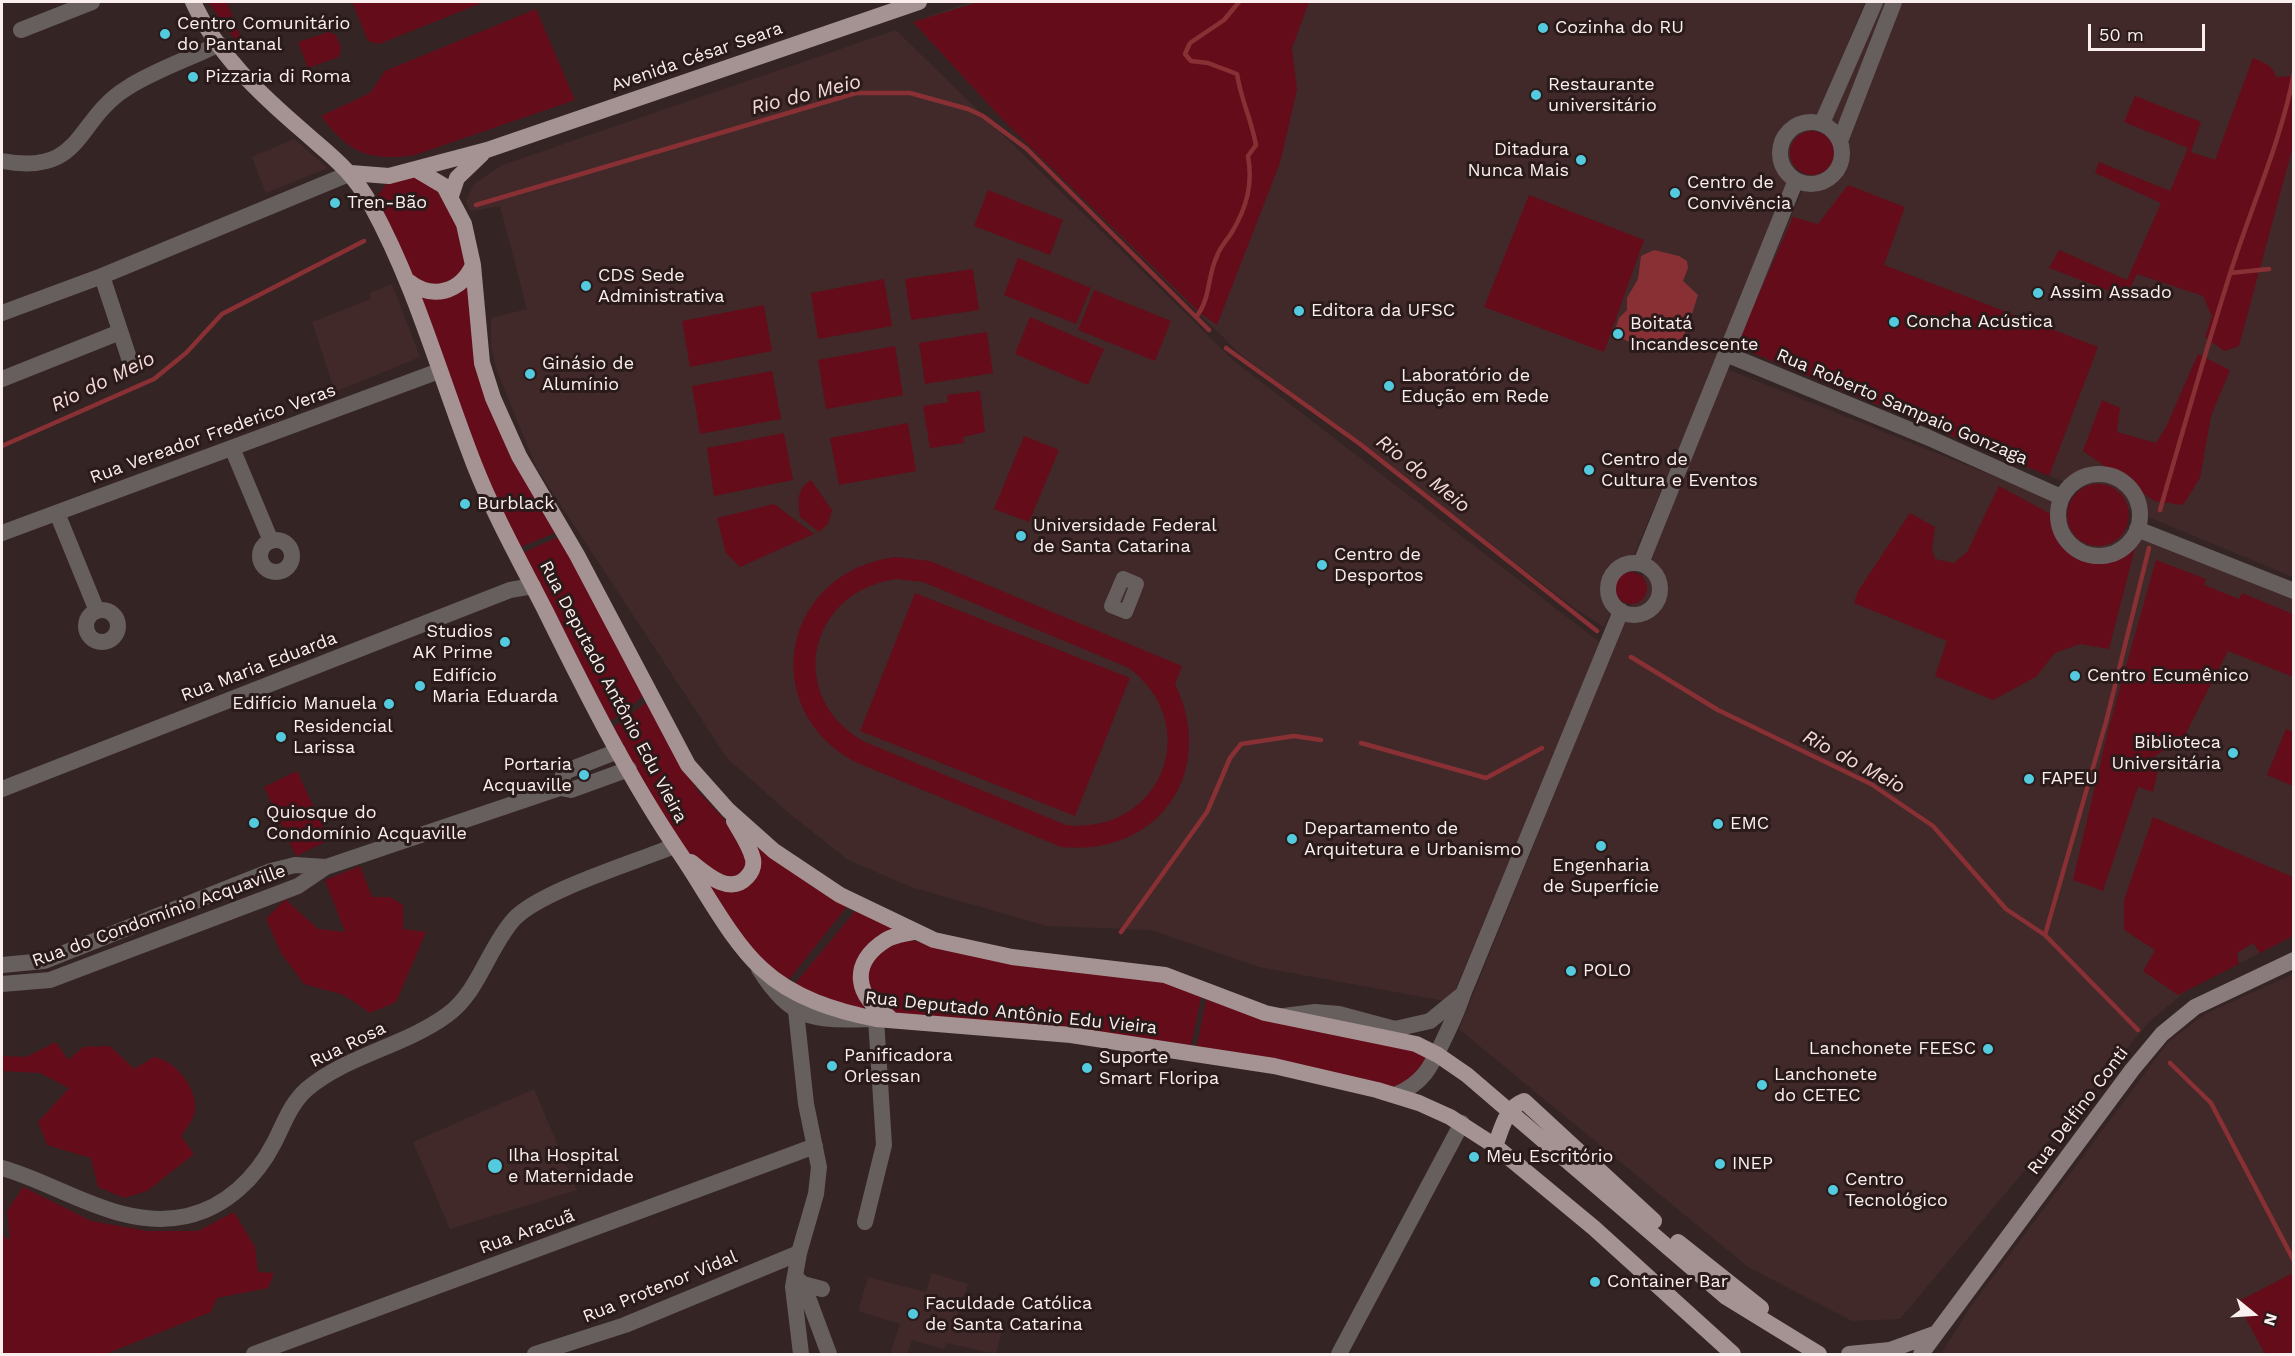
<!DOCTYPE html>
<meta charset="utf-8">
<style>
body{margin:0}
#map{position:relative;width:2295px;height:1356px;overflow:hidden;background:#342424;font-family:"Work Sans",sans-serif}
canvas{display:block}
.frame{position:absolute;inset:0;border:3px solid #faefee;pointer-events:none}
.north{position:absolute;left:2223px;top:1284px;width:60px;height:60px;-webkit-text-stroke:4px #2a1b1a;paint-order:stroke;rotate:108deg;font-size:16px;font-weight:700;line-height:24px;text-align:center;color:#faefee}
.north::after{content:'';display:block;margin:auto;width:21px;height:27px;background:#faefee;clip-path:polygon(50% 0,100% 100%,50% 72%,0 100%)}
.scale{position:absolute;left:2088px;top:24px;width:117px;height:27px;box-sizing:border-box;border:3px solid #faefee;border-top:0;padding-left:8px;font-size:18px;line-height:21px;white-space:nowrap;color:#faefee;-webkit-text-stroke:4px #2a1b1a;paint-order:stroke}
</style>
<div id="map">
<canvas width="2295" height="1356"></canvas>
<div class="frame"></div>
<div class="north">N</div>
<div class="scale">50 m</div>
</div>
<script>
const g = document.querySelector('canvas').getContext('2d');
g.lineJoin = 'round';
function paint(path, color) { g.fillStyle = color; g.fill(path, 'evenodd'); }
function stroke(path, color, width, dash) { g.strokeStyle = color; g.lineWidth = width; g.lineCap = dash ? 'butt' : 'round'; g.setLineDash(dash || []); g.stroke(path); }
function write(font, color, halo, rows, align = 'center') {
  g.font = font + ' "Work Sans",sans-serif'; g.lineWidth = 6; g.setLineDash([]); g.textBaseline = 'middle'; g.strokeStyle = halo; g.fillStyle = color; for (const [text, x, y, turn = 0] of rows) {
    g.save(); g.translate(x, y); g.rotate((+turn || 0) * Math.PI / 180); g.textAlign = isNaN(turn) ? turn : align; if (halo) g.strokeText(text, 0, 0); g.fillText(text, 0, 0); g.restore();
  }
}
paint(new Path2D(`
 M969 2H1865L1604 627 1577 610 1240 354 1001 118 913 22Z
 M1882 2H2293V577L1736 346Z
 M896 30 1234 361 1602 644 1450 1002 1259 967 1151 930 1047 926 911 887 848 860 790 814 727 758 537 469 497 371 491 348V318L527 309 500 206 470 211 466 201 474 184 502 165Z
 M294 139 328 168 266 193 252 157Z
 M392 284 420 357 335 392 312 322 371 299 370 293Z
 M1727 369 2293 596V936L2187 990 2150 1021 1900 1319 1852 1321 1748 1267 1459 1029Z
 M2293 974V1354H1941L1971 1306 2169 1041 2205 1014Z
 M534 1089 577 1190 450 1229 413 1142Z
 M932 1273 968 1284 957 1316 1002 1330 996 1354 946 1343 944 1349 912 1340 907 1354H890L900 1324 858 1311 868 1277 926 1292Z`), '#412929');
paint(new Path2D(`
 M208 2H227L244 46 241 48Z
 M352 2H484L379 44 368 41Z
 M979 2H1309L1292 48 1297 90 1280 163 1217 325 1200 313 1001 118 913 22Z
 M536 9 575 100 415 155C369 162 348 152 321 116L370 93 385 71Z
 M329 32 336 35 341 47 339 57 308 68 298 42Z
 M2253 58C2263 62 2274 66 2276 77L2293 76V146L2239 346 2224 351 2205 337 2212 316 2203 296 2137 274 2126 297 2049 268 2059 250 2127 280 2161 203 2095 173 2099 162 2170 191 2188 148 2124 122 2135 96 2201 122 2191 152 2215 160Z
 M1790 153a22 22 0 1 1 44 0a22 22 0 1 1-44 0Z
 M416 173 449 202 469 265 450 287 412 280 376 199 387 182Z
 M1848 185 1905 207 1884 265 2098 347 2049 476 1736 346 1793 217 1818 224Z
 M988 190 1063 220 1050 255 974 226Z
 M1529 195 1644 240 1604 352 1484 307Z
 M1018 258 1091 288 1076 324 1004 295Z
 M973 269 979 310 911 320 905 279Z
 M470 279 476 357 559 531 518 548 494 499 418 292C441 305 454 297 470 279Z
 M884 279 892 326 818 339 811 293Z
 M1094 290 1171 321 1155 361 1078 330Z
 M764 305 772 351 690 367 682 321Z
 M1030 317 1104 349 1088 385 1015 354Z
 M987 332 993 373 925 384 919 343Z
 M895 346 903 395 826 409 818 360Z
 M2198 354 2230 370 2211 416 2200 478 2183 505 2154 501 2083 451 2102 400 2120 408 2117 432 2156 443 2166 427Z
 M772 371 781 419 700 434 692 386Z
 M980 391 985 432 963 437 964 443 930 448 923 406 948 402 947 395Z
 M908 423 916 471 839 485 830 438Z
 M784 433 793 480 714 496 707 448Z
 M1024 436 1059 450 1029 522 994 509Z
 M811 480 832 510 828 524 819 532 800 517C798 501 796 490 811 480Z
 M2067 515a31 31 0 1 1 62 0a31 31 0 1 1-62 0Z
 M1999 486 2058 518C2069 555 2098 567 2130 542L2136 544 2109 649 2080 644 2055 653 2036 677 1993 700 1935 676 1947 641 1854 603 1858 591 1910 513 1935 527 1932 549 1935 559 1954 563 1967 552Z
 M774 504 814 534 740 567 726 553 717 518Z
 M561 536 646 694 608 723 520 554Z
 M895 557 930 561 1182 666 1175 684C1218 772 1158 857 1061 847L855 762C755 707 783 572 895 557ZM896 579 923 582 1129 668C1205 726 1161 835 1066 825L865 742C785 698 807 592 896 579Z
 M2156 560 2206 579 2204 585 2239 599 2242 593 2293 614V677L2228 651 2183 739 2148 760 2158 771 2153 792 2138 787 2103 891 2073 880 2109 727Z
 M1615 588a16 16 0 1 1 32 0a16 16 0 1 1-32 0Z
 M915 593 1130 678 1075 816 860 731Z
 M650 700 681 765 698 791 724 819 748 860 743 873 734 880 703 867 682 847 611 729Z
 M2286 729 2293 732V786L2267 775Z
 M297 771 329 840 296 856 264 787Z
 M2153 817 2293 877V936L2260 953 2253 943 2237 953 2239 964 2178 995 2143 971 2155 950 2124 930V900Z
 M748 837 848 905 787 982 754 952 707 885 751 881Z
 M360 866 372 897H390L403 905V929L426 932 396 1002 370 1013 344 995 304 984 281 953 266 919 285 899 318 929 345 932 325 880Z
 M857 909 902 931 859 963 874 1015 793 986Z
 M910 940 1004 961 1154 977 1202 992 1190 1051 895 1016 866 989 867 968 891 943Z
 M1207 996 1404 1043 1430 1061 1412 1082 1394 1090 1196 1050Z
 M56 1042 68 1060 83 1047 110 1046 134 1069 154 1057C176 1060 201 1092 194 1115 191 1122 185 1130 181 1136L194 1154 147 1191 124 1198 98 1187 91 1158 47 1145 38 1122 69 1088 40 1073 2 1071V1056L26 1057Z
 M23 1187 91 1221 147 1231H198L234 1212 255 1247 258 1272 274 1273 268 1288 217 1298 211 1312 106 1354H2V1235L10 1240 7 1211Z
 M2293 1273V1354H2265L2237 1302Z`), '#640c19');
paint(new Path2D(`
 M1654 250 1679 256 1687 261 1688 268 1683 281 1698 295C1687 327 1685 361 1642 346 1630 342 1622 341 1615 330L1619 318 1627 310V298L1638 279 1641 256Z`), '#893035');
stroke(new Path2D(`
 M476 205 856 93H910L968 109 983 116 1027 149 1209 330
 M2230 273 2269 269
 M1196 317C1211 299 1207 276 1217 256 1220 247 1227 240 1232 232 1247 207 1253 184 1248 156L1256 145C1251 118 1241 100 1237 74L1208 63 1191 61 1185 54 1190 43 1224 20 1239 2
 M1226 348 1360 444 1597 631
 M2 446 154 379 186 353 222 314 364 241
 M2160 510C2183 431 2205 352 2230 274 2251 207 2281 142 2294 73
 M1631 657 1718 710 1871 784 1933 826 2006 909 2045 935 2138 1030
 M1361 743 1486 778 1542 748
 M1121 932 1207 812 1230 758 1241 744 1294 736 1321 740
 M2045 935 2106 722 2149 548
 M2170 1063 2211 1103 2294 1261`), '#893035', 4.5);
stroke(new Path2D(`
 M1123 578 1137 584 1126 612 1111 606Z`), '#675f5e', 14);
stroke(new Path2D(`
 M21 30 92 2
 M1780 153a31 31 0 1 1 62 0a31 31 0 1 1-62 0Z
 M1822 123 1875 2
 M1840 141 1894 2
 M2 161C84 176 74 121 127 88 155 70 189 59 219 44
 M102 276 130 361
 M2 313 102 276 351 173
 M1726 354 1927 437 2061 497
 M2 379 120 332
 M232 448 271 541
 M2058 515a41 41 0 1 1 82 0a41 41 0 1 1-82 0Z
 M57 513 97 611
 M2137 529 2294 591
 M2 533 439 371
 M260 556a16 16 0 1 1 32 0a16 16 0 1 1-32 0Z
 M1641 563 1796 180
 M1608 589a26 26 0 1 1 52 0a26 26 0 1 1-52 0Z
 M86 626a16 16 0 1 1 32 0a16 16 0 1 1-32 0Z
 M560 788 564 772 618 751
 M2 789 510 590 533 586
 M2 965 44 961 271 871 295 865 326 867
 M759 969C794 1024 816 1020 876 1019L884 1145 865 1222
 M2 984 50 980 298 886 326 867 560 788 571 790 629 769
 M796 1011 806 1104 819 1167 816 1194 799 1253 793 1287 801 1354
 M1284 1016 1315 1012 1339 1014 1395 1029 1430 1021 1463 994
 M1395 1095C1425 1083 1432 1064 1445 1037 1452 1022 1458 1010 1463 994L1621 611
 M2 1168C62 1185 121 1231 187 1216 226 1207 256 1178 274 1143 284 1124 290 1104 307 1089 345 1056 405 1046 447 1015 479 992 488 948 514 919 540 891 636 862 674 846
 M795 1277 803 1284 829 1354
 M803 1284 822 1289
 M254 1354 815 1146
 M535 1354 625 1325 799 1253
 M1339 1354 1462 1123`), '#675f5e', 16);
stroke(new Path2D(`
 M1849 1354 1890 1350 1934 1334
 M1921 1354 2132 1070 2162 1034 2195 1007 2294 960`), '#8a7c7c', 16);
stroke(new Path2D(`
 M193 2C217 54 260 94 303 131 331 156 352 170 371 205 416 287 440 377 474 464 494 515 521 563 546 612 587 695 629 779 681 855 705 890 731 941 762 969 793 998 836 1011 876 1019L1071 1035 1274 1066 1377 1090 1419 1103 1450 1117 1495 1146 1594 1228 1733 1354
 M417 170 444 186 464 224 473 265 482 363 493 398 519 456 577 555 688 765 728 810 774 851 840 895 934 940 1012 957 1165 975 1265 1013 1416 1044 1438 1055 1467 1075 1726 1297 1819 1354
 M351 173 389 176 487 150 919 2
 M451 196 457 178 482 154
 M408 281C432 300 460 293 473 265
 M691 862C706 874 730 896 747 877 752 872 754 865 753 859 750 846 741 833 734 821
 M889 1017C855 997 849 963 886 940 894 935 905 934 913 932
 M1495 1146C1502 1129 1505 1108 1524 1101L1654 1221
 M1678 1242 1761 1308`), '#a59393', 16);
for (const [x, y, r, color] of [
 [1543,28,6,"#54cade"],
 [165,34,6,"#54cade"],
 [193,77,6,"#54cade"],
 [1536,95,6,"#54cade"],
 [1581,160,6,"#54cade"],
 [1675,193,6,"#54cade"],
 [335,203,6,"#54cade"],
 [586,286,6,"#54cade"],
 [2038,293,6,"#54cade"],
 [1299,311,6,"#54cade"],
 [1894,322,6,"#54cade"],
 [1618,334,6,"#54cade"],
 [530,374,6,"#54cade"],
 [1389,386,6,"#54cade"],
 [1589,470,6,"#54cade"],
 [465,504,6,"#54cade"],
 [1021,536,6,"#54cade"],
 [1322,565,6,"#54cade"],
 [505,642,6,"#54cade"],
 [2075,676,6,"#54cade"],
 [420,686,6,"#54cade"],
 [389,704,6,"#54cade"],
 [281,737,6,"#54cade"],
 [2233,753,6,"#54cade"],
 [584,775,6,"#54cade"],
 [2029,779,6,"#54cade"],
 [254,823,6,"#54cade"],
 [1718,824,6,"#54cade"],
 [1292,839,6,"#54cade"],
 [1601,846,6,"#54cade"],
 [1571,971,6,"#54cade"],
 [1988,1049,6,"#54cade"],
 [832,1066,6,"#54cade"],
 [1087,1068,6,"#54cade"],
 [1762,1085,6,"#54cade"],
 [1474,1157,6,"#54cade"],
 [1720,1164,6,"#54cade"],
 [495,1166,8,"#54cade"],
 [1833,1190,6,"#54cade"],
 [1595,1282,6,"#54cade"],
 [913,1314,6,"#54cade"]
]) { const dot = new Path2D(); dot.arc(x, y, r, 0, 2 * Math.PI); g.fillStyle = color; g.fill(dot); stroke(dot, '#2a1b1a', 2); }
write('18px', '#faefee', '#2a1b1a', [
 ["Centro Comunitário",177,24],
 ["do Pantanal",177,45],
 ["Cozinha do RU",1555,28],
 ["Pizzaria di Roma",205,77],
 ["Restaurante",1548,85],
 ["universitário",1548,106],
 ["Ditadura",1569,150,"right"],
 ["Nunca Mais",1569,171,"right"],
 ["Centro de",1687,183],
 ["Convivência",1687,204],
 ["Tren-Bão",347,203],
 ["CDS Sede",598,276],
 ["Administrativa",598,297],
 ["Assim Assado",2050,293],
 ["Editora da UFSC",1311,311],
 ["Concha Acústica",1906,322],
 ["Boitatá",1630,324],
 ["Incandescente",1630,345],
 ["Ginásio de",542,364],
 ["Alumínio",542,385],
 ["Laboratório de",1401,376],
 ["Edução em Rede",1401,397],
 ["Centro de",1601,460],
 ["Cultura e Eventos",1601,481],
 ["Burblack",477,504],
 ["Universidade Federal",1033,526],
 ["de Santa Catarina",1033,547],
 ["Centro de",1334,555],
 ["Desportos",1334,576],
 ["Studios",493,632,"right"],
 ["AK Prime",493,653,"right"],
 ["Edifício",432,676],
 ["Maria Eduarda",432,697],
 ["Centro Ecumênico",2087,676],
 ["Edifício Manuela",377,704,"right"],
 ["Residencial",293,727],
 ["Larissa",293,748],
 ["Biblioteca",2221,743,"right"],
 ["Universitária",2221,764,"right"],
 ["Portaria",572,765,"right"],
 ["Acquaville",572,786,"right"],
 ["FAPEU",2041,779],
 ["Quiosque do",266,813],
 ["Condomínio Acquaville",266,834],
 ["EMC",1730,824],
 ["Departamento de",1304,829],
 ["Arquitetura e Urbanismo",1304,850],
 ["Engenharia",1601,866,"center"],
 ["de Superfície",1601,887,"center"],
 ["POLO",1583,971],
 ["Lanchonete FEESC",1976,1049,"right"],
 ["Panificadora",844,1056],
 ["Orlessan",844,1077],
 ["Suporte",1099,1058],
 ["Smart Floripa",1099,1079],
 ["Lanchonete",1774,1075],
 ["do CETEC",1774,1096],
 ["Ilha Hospital",508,1156],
 ["e Maternidade",508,1177],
 ["Meu Escritório",1486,1157],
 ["INEP",1732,1164],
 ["Centro",1845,1180],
 ["Tecnológico",1845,1201],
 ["Container Bar",1607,1282],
 ["Faculdade Católica",925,1304],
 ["de Santa Catarina",925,1325]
], 'left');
write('18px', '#faefee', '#2a1b1a', [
 ["Avenida César Seara",697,57,-19],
 ["Rua Roberto Sampaio Gonzaga",1902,407,23],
 ["Rua Vereador Frederico Veras",213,434,-20],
 ["Rua Maria Eduarda",259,667,-21],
 ["Rua Deputado Antônio Edu Vieira",613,692,62],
 ["Rua do Condomínio Acquaville",159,916,-20],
 ["Rua Deputado Antônio Edu Vieira",1011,1013,6],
 ["Rua Rosa",348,1045,-26],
 ["Rua Delfino Conti",2078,1111,-53],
 ["Rua Aracuã",527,1232,-20],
 ["Rua Protenor Vidal",660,1287,-22]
]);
write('italic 20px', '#f5d9d8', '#2a1b1a', [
 ["Rio do Meio",806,95,-14],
 ["Rio do Meio",103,382,-26],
 ["Rio do Meio",1423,474,38],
 ["Rio do Meio",1854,762,28]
]);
</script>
